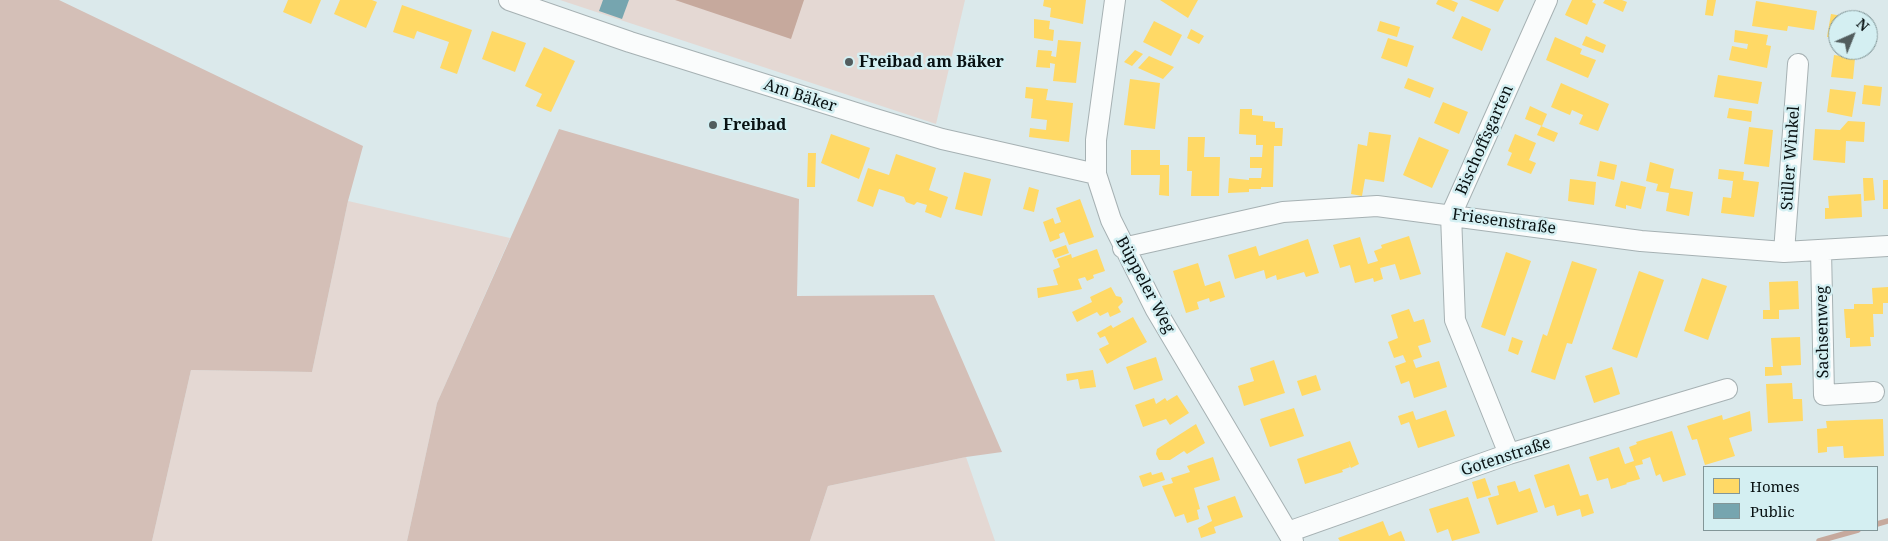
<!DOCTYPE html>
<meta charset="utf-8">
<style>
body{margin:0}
#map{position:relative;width:1888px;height:541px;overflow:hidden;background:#dbe9eb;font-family:"Noto Serif",serif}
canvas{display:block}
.legend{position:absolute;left:1703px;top:466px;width:175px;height:65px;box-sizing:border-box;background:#d4eff2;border:1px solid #829698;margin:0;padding:6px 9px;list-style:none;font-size:15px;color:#081112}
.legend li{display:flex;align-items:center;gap:10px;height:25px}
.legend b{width:25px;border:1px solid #829698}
.north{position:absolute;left:1828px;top:10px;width:50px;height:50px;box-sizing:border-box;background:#d4eff2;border:1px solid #829698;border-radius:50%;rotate:44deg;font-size:14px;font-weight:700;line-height:20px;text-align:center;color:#081112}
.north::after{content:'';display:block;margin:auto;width:18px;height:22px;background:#525d5e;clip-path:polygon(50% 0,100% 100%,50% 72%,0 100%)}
</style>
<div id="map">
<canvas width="1888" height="541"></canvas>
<ul class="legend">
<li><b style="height:14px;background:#ffd966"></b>Homes</li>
<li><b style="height:14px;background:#76a5af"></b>Public</li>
</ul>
<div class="north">N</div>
</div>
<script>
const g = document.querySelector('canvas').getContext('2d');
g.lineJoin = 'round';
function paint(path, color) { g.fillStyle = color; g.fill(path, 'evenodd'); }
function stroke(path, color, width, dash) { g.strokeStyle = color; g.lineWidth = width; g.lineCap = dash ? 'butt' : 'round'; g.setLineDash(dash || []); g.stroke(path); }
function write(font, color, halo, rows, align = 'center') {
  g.font = font + ' "Noto Serif",serif'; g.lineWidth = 5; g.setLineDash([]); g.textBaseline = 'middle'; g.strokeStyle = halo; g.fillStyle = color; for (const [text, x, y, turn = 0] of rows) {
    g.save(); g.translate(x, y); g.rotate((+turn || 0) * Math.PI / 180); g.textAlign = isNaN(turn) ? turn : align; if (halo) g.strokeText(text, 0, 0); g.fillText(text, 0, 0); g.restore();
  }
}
paint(new Path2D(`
 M560 0H965L936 124Z
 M348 201 510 238 437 403 407 541H152L191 370 312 372Z
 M966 457 995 541H810L828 486Z`), '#e4d8d3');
paint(new Path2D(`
 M0 0H59L363 146 348 201 312 372 191 370 152 541H0Z
 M559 129 799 199 797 296 934 295 1002 452 966 457 828 486 810 541H407L437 403Z`), '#d4bfb7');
paint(new Path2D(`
 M675 0H804L791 39Z`), '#c6a99d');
paint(new Path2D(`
 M288 0H321L311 24 283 12Z
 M340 0H372L377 2 366 28 334 14Z
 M1044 0H1086L1083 24 1050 17 1051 8 1043 6Z
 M1160 0H1198L1188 18Z
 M1438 0H1451L1458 3 1454 12 1436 4Z
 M1469 0H1504L1498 12Z
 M1572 0H1593L1592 2 1596 4 1587 25 1565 15Z
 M1605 0H1622L1627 2 1623 12 1603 3Z
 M1707 0H1716L1713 16 1705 15Z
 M1756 1 1817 11 1814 30 1788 26 1787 31 1752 26Z
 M402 5 472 30 457 74 440 68 449 42 417 31 414 39 393 32Z
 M1831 14 1860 19V20H1838V38L1827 37Z
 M1462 16 1491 29 1482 51 1452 38Z
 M1034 19 1050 21 1049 29 1054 30 1053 41 1034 38Z
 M1868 20 1873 21 1871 32 1868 31Z
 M1154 21 1182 35 1171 56 1143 42Z
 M1380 21 1400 27 1397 37 1377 31Z
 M1191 29 1204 36 1199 44 1187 38Z
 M1735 30 1768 35 1766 45 1771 46 1767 68 1729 60 1732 46 1747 49 1748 44 1734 42Z
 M492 31 526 43 515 72 482 59Z
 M1586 36 1606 45 1603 53 1582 45Z
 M1555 37 1582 49 1580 54 1596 60 1588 78 1546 60Z
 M1388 38 1414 46 1407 67 1381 58Z
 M1058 40 1081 42 1076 83 1053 81 1055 64 1050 63V68L1036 67 1038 50 1052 51 1051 56 1056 57Z
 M544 47 575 61 551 112 536 106 542 94 525 86Z
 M1135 50 1143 54 1132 66 1124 62Z
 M1849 50H1863L1862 58H1855L1853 79 1831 77 1834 55 1848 57Z
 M1149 56 1174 67 1163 79 1138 68Z
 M1718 75 1762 82 1758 104 1714 97Z
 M1408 78 1434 88 1430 98 1404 88Z
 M1130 79 1160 83 1155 129 1124 125Z
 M1561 83 1609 104 1598 131 1579 124 1583 115 1572 110 1570 115 1551 107Z
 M1864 85 1882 87 1880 106 1862 104Z
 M1026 87 1048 89 1046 100 1073 103 1069 142 1029 137 1030 128 1046 130 1047 120 1031 118 1033 99 1025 98Z
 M1830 89 1856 92 1852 117 1827 112Z
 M1443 102 1468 112 1459 134 1434 123Z
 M1530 106 1547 114 1542 126 1525 119Z
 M1729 108 1752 111 1751 122 1727 118Z
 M1240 109H1252V115L1263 116V121L1275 122V128H1283L1282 146H1274L1273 187H1261V189H1249V192L1228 193 1229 178 1249 180V178H1261L1262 168H1250V157H1262L1263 145H1256V135L1239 134Z
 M1848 121 1865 122 1864 142 1846 141 1845 163 1813 160 1815 129 1840 130Z
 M1541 126 1558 133 1554 142 1537 135Z
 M1749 127 1773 130 1769 167 1744 164Z
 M1369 132 1391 135 1384 182 1365 179 1362 196 1351 194 1358 144 1367 146Z
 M831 134 870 148 859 179 821 163Z
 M1515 134 1536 143 1529 160 1536 163 1531 174 1507 165 1512 153 1508 151Z
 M1188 137H1205L1204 157H1220L1219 196H1191L1192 171H1187Z
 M1419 137 1449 150 1432 188 1403 175Z
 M1131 150H1160V165H1169V196L1159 195 1160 175H1131Z
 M808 153H816L815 187H807Z
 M896 154 936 168 929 190 948 197 941 218 925 212 927 205 917 202 914 205 906 202 904 197 879 189 873 207 857 201 868 168 889 175Z
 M1600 161 1617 165 1614 180 1597 176Z
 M1650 162 1674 169 1670 188 1693 192 1689 216 1666 211 1669 193 1656 191 1658 184 1646 181Z
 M1719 169 1744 172 1743 180 1759 182 1754 217 1721 213 1723 197 1731 198 1733 181 1718 179Z
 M964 172 991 179 982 216 955 209Z
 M1863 178H1873L1875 200 1864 201Z
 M1570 179 1596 182 1594 205 1568 201Z
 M1883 180H1888V209H1883Z
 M1621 181 1646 187 1641 209 1626 205V209L1615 206Z
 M1029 187 1039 190 1034 212 1023 209Z
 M1861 194 1862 217 1825 219V208H1829L1828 196Z
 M1080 199 1094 237 1069 245 1064 232 1059 234 1060 238 1050 242 1043 222 1053 218 1055 224 1061 222 1056 208Z
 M1409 236 1421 274 1400 280 1395 264 1380 268 1383 279 1374 282 1373 278 1355 283 1350 265 1340 268 1333 245 1360 237 1368 264 1378 261 1374 251 1382 248 1381 245Z
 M1308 239 1319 273 1306 277 1304 272 1277 280 1276 275 1266 279 1264 270 1235 279 1228 255 1256 246 1259 256Z
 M1066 245 1069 253 1055 258 1052 250Z
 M1097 249 1105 271 1093 275 1094 278 1087 281 1085 277 1078 279 1082 289 1038 298 1037 288 1058 285 1053 270 1060 267 1057 259 1071 254 1072 258Z
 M1506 252 1531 261 1505 336 1481 327Z
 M1572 261 1597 269 1572 344 1567 343 1555 380 1531 372 1543 334 1547 336Z
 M1198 263 1205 286 1220 281 1225 297 1210 302 1209 298 1197 302 1199 309 1186 313 1173 271Z
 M1639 271 1664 280 1637 358 1612 349Z
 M1702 278 1727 286 1708 340 1684 331Z
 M1798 281 1799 309 1779 310V319H1763V310H1770L1769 282Z
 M1111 287 1116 296 1121 297 1123 302 1118 307 1121 312 1110 317 1108 312 1100 316 1097 312 1077 322 1072 312 1092 302 1090 297Z
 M1888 287V303H1883V314H1873L1874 337H1870L1871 346 1850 347V338H1846L1844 309H1854V304H1873L1872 288Z
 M1409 309 1414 322 1424 319 1431 342 1418 346 1422 357 1413 360 1416 368 1439 361 1447 387 1414 398 1409 381 1401 384 1395 366 1406 362 1403 355 1394 358 1388 342 1398 338 1391 315Z
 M1133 317 1147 342 1107 364 1099 349 1109 344 1105 336 1100 338 1097 333 1111 325 1113 328Z
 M1512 337 1523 341 1518 355 1508 351Z
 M1800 337 1801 365 1781 366 1782 375 1765 376V367H1773L1771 338Z
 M1156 357 1163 380 1134 390 1126 367Z
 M1274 360 1285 393 1244 406 1238 386 1254 381 1250 368Z
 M1612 367 1620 394 1594 403 1585 376Z
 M1093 370 1096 387 1080 389 1078 379 1067 381 1066 374Z
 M1316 375 1321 390 1302 396 1297 381Z
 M1792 383 1793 399H1802L1803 421 1768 423 1766 384Z
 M1177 395 1189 413 1170 425 1166 419 1143 427 1135 405 1154 398 1156 404 1165 398 1167 401Z
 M1294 408 1304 436 1270 447 1260 419Z
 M1446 410 1455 436 1418 448 1409 422 1401 425 1398 416 1413 411 1416 420Z
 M1750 411 1752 431 1729 438 1735 456 1705 465 1697 439 1692 440 1687 426 1722 415 1723 420Z
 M1883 419 1884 456 1844 458 1843 446 1827 447V452L1818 453 1817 429 1827 428 1826 421Z
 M1196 424 1205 443 1187 454 1184 451 1170 460H1159L1156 454 1157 449Z
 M1672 431 1686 475 1663 482 1660 474 1656 476 1650 457 1642 460 1643 464 1635 466 1640 479 1626 483 1627 484 1611 489 1608 478 1597 481 1589 457 1619 447 1625 464 1634 461 1629 447 1637 444 1636 442Z
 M1350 441 1359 464 1351 468 1348 462 1350 467 1342 470 1343 472 1305 484 1297 459Z
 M1213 457 1220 480 1194 488 1200 509 1197 510 1199 519 1187 523 1184 514 1175 517 1162 486 1173 483 1171 478 1190 472 1187 466Z
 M1569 464 1580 496 1588 494 1594 513 1582 517 1580 509 1557 516 1554 505 1545 508 1534 475Z
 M1151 472 1152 475 1162 472 1165 480 1143 487 1139 476Z
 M1485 478 1491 495 1477 499 1472 482Z
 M1515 481 1519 492 1530 488 1538 512 1497 525 1488 498 1499 495 1497 486Z
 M1235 496 1243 517 1214 527 1216 533 1201 538 1198 528 1212 521 1207 506Z
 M1468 497 1480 533 1452 541 1448 529 1437 533 1429 509Z
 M1383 521 1389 536 1401 531 1405 541H1340L1338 538Z`), '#ffd966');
paint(new Path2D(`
 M603 0H629L622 19 599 11Z`), '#76a5af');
stroke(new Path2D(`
 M1877 524 1888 521
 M1819 541 1858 530`), '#c6a99d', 5.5);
const minor = new Path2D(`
 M509 0 630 42 872 118 942 139 1096 174
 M1115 0 1096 140V174L1111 220 1156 310 1293 541
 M1123 248 1283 212 1377 206 1641 241 1784 252 1888 246
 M1821 250 1824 395 1874 392
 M1784 252 1798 64
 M1509 454 1455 320 1451 215 1547 0
 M1288 532 1509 454 1727 389`);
stroke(minor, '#a6b1b3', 22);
stroke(minor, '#fafcfc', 20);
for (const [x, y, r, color] of [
 [849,62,5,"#525d5e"],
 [713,125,5,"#525d5e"]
]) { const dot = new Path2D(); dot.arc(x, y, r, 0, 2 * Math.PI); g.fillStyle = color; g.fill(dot); stroke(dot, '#d4eff2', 2); }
write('bold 16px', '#081112', '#d4eff2', [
 ["Freibad am Bäker",859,62],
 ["Freibad",723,125]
], 'left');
write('16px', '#081112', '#d4eff2', [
 ["Am Bäker",800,96,18],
 ["Bischoffsgarten",1485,140,-66],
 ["Stiller Winkel",1791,158,-86],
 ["Friesenstraße",1504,222,8],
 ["Büppeler Weg",1145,285,62],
 ["Sachsenweg",1823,332,-91],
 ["Gotenstraße",1506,457,-18]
]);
</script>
